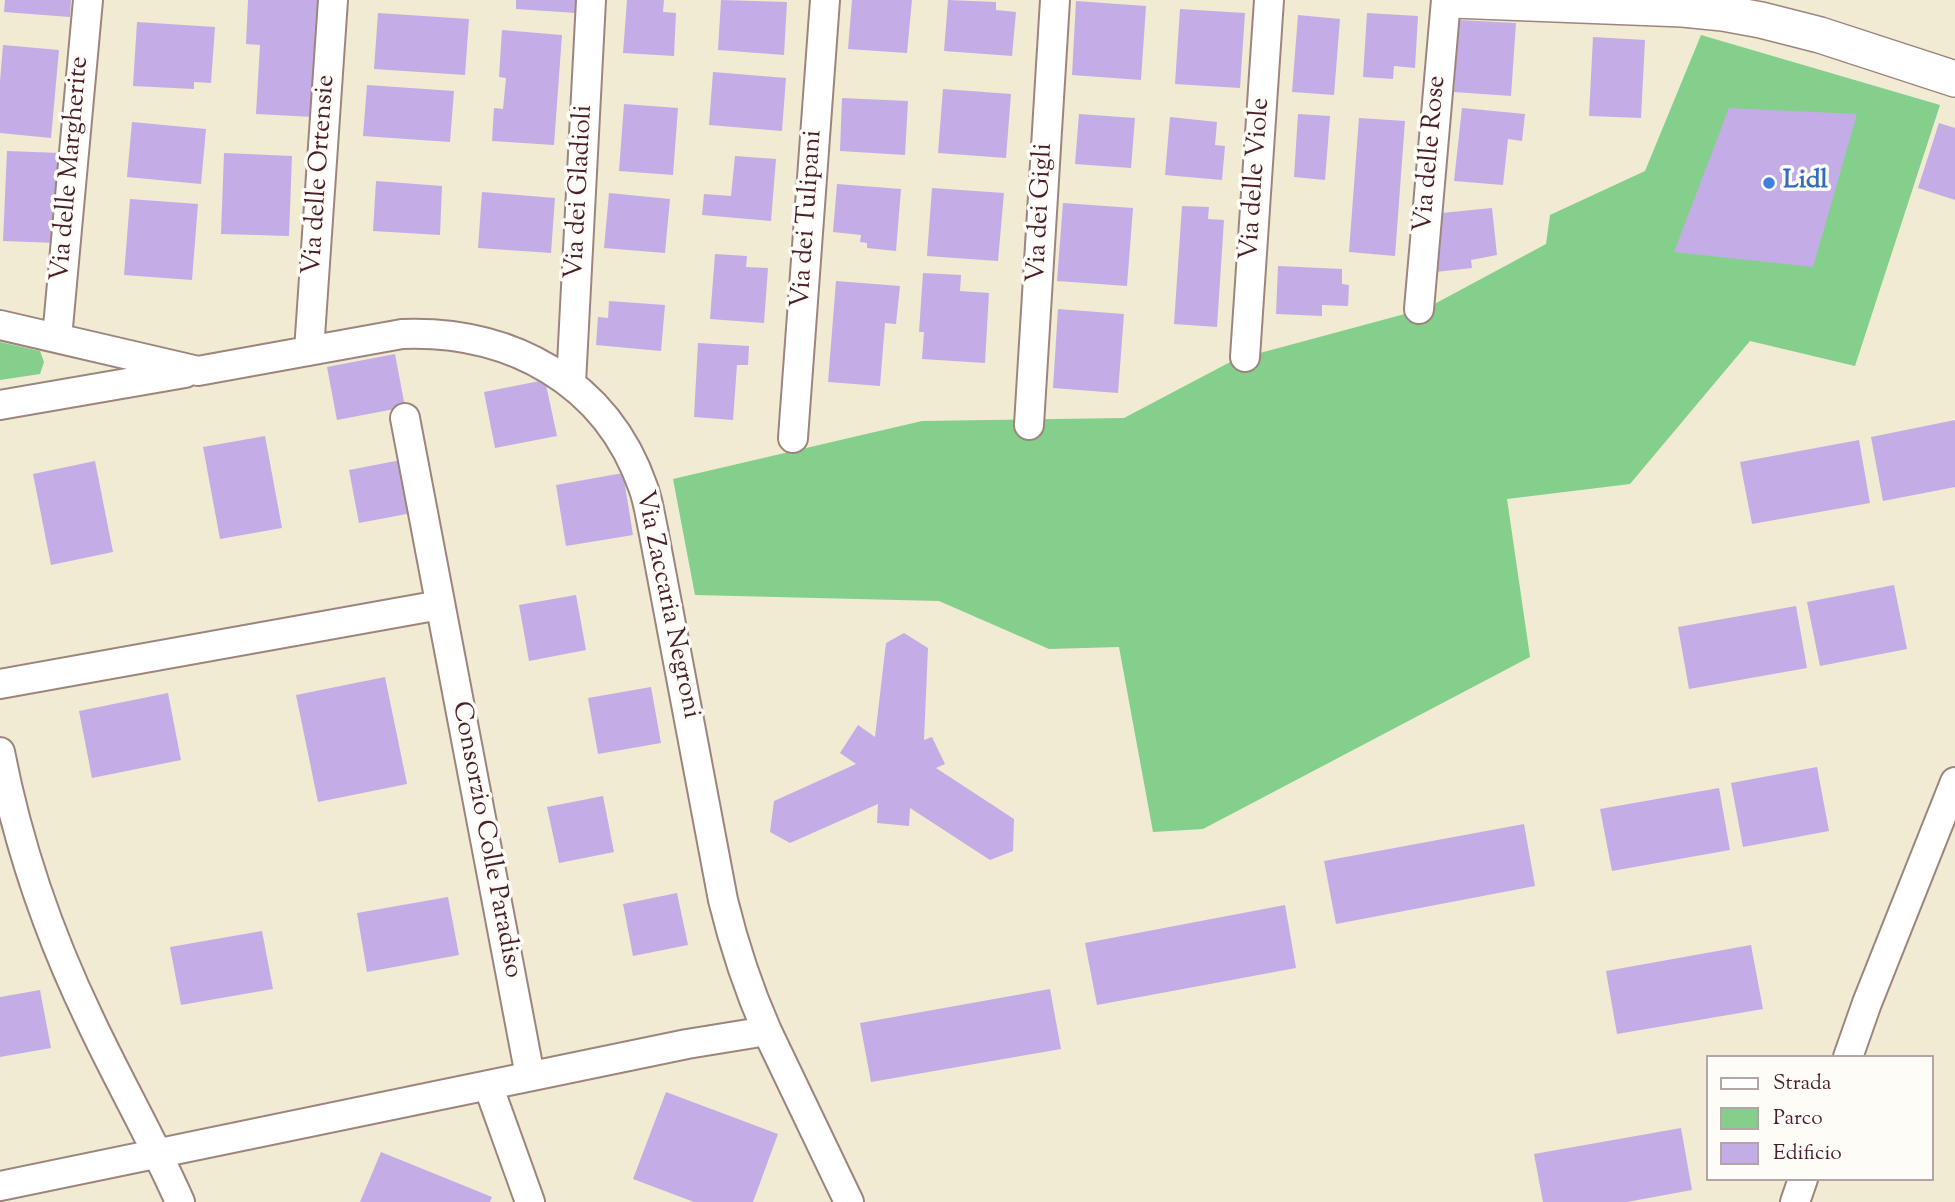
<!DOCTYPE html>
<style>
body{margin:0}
#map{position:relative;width:1955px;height:1202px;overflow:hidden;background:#f0ebd2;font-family:"Sorts Mill Goudy",serif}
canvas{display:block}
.legend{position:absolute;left:1706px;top:1055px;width:228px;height:126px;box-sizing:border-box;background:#fdfcf7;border:2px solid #b5a4a5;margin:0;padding:9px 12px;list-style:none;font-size:21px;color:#4a1f2b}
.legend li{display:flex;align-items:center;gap:14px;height:35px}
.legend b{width:35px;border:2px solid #b5a4a5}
</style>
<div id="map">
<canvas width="1955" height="1202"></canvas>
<ul class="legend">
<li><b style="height:9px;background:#fff"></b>Strada</li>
<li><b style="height:19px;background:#84cf8c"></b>Parco</li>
<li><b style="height:19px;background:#c4ade6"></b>Edificio</li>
</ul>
</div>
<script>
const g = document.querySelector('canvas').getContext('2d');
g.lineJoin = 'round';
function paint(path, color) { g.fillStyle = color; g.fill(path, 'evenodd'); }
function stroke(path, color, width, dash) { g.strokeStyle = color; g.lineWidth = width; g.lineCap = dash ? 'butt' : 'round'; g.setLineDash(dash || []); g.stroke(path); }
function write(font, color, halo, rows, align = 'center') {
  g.font = font + ' "Sorts Mill Goudy",serif'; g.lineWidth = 7; g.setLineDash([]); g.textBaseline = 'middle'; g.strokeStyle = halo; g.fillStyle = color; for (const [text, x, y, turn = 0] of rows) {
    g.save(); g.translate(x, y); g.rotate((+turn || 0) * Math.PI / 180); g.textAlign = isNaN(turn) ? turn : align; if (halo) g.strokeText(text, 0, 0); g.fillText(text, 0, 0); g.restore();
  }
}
paint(new Path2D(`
 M1701 35 1940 105 1855 366 1750 341 1630 484 1507 499 1530 657 1203 829 1153 832 1119 647 1049 649 939 601 695 595 673 479 922 421 1124 418 1234 360 1427 308 1546 244 1550 215 1645 171Z
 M0 342 40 351 44 362 40 374 0 380Z`), '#84cf8c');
paint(new Path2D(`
 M5 0H71L70 17 4 12Z
 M248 0H321L314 117 256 114 260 45 246 44Z
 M516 0H576V13L516 9Z
 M627 0H664L663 12 676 13 674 56 623 53Z
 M721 0 787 2 784 55 718 50Z
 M852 0H912L907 53 848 49Z
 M948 0 996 2V10L1016 12 1012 56 944 51Z
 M1076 1 1146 6 1141 80 1072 75Z
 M1180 9 1245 13 1240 88 1175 84Z
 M378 13 469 19 465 75 374 69Z
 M1367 13 1418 16 1415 68 1394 66 1393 79 1363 77Z
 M1298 15 1340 19 1334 95 1292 92Z
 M1459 20 1516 23 1511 96 1454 92Z
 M137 22 215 27 211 83 194 82V89L133 86Z
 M502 30 562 35 554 145 492 141 494 108 503 109 506 78 499 77Z
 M1593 37 1645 40 1641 118 1589 116Z
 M3 45 59 50 51 138 0 133V82Z
 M713 72 786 78 782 131 709 125Z
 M367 85 454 91 450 142 363 136Z
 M943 89 1011 94 1006 158 938 153Z
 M842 98 908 101 905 155 840 151Z
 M624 104 678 108 673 175 619 171Z
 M1462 108 1525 114 1522 141 1508 139 1503 185 1454 181Z
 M1729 108 1857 114 1813 267 1674 252Z
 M1079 114 1135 118 1131 168 1075 164Z
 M1298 114 1330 116 1325 180 1294 177Z
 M1170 117 1217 122 1215 145 1225 146 1222 180 1165 175Z
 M1359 118 1405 121 1395 256 1349 252Z
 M132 122 206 129 201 184 127 177Z
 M1939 123 1955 128V200L1918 188Z
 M7 151 60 153 56 243 3 241Z
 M224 153 292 156 289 236 221 234Z
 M735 156 776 159 771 221 702 215 704 194 731 196Z
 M376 181 442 186 440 235 373 231Z
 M837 184 901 189 896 251 867 248V243L860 242 861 235 833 232Z
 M932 188 1004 193 998 261 927 256Z
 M482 192 555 198 551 253 478 248Z
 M609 193 670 199 665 253 604 248Z
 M130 199 198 204 192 280 124 275Z
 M1063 203 1133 208 1127 286 1057 281Z
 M1182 206 1209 207 1208 219 1224 220 1217 327 1174 324Z
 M1492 208 1497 255 1471 260 1472 268 1436 272 1441 213Z
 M715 254 747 256 746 267 768 268 764 323 710 319Z
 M1278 266 1342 269V284L1349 285 1348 306 1322 305V316L1276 314Z
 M923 273 961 275 960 291 989 293 985 363 922 359 924 332H919Z
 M836 281 900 286 896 324 885 323 880 386 828 382Z
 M609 301 665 305 661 351 596 345 598 317 608 318Z
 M1058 309 1124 314 1118 393 1053 388Z
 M698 343 749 346 748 365H737L733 420 694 417Z
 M395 354 405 407 337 420 327 367Z
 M545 380 557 436 495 448 484 392Z
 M1955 420V487L1883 501 1871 437Z
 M265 436 282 528 220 539 203 447Z
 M1859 440 1870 503 1752 524 1740 462Z
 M401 460 412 513 359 523 349 470Z
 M95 461 113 552 51 565 33 474Z
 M623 473 633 535 566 546 556 485Z
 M1894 585 1907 649 1820 666 1807 602Z
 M576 595 586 650 529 661 519 605Z
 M1796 606 1807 668 1689 689 1678 627Z
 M904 633 928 648 924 740 932 737 945 764 936 768 1014 819 1013 851 990 860 910 808 909 826 877 823 878 804 790 843 770 832 774 801 856 764 840 753 858 725 875 737 886 643Z
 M385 677 407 784 318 802 296 695Z
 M651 687 661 743 598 754 588 698Z
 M168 693 181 760 92 778 79 711Z
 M1817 767 1829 831 1743 847 1731 783Z
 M1719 788 1730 850 1612 871 1600 809Z
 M603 796 614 852 559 863 547 807Z
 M1524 824 1535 886 1336 924 1324 861Z
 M677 893 688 945 633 956 623 904Z
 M448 897 459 955 367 972 357 913Z
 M1285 905 1296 968 1097 1005 1085 943Z
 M262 931 273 989 181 1005 170 947Z
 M1751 945 1763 1009 1617 1034 1606 971Z
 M1050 989 1061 1049 871 1082 860 1023Z
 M40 990 51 1048 0 1057V997Z
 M666 1092 778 1134 753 1202H694L633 1179Z
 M1681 1128 1692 1190 1627 1202H1543L1534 1154Z
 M381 1152 492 1197 490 1202H360Z`), '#c4ade6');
const minor = new Path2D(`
 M1419 309 1446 0
 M0 325 198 371 402 334C510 330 606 381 643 487 648 500 650 515 653 529L723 900C734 945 748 988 767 1031L849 1202
 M57 338 88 0
 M309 351 333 0
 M1245 357 1269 0
 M571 383 591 0
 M0 405 185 373
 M405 418 530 1076
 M1029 425 1055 0
 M793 438 825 0
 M0 684 440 605
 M0 752C18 845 49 935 90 1020 119 1082 153 1140 180 1202
 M1848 1057 1867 1003 1955 782
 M488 1085 530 1202
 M0 1186 687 1044 767 1031
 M1795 1202 1803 1179`);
const tertiary = new Path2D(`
 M1453 0 1683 9 1723 13 1761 20 1820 35 1955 79`);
stroke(minor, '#9d857e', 32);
stroke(tertiary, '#9d857e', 38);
stroke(minor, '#fff', 28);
stroke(tertiary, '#fff', 35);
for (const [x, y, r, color] of [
 [1769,183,7,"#3f7fe0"]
]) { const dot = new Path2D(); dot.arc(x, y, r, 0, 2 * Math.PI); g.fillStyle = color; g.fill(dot); stroke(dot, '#fdfcf7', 2.5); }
write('26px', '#4a1f2b', '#fdfcf7', [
 ["Via delle Rose",1432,154,-85],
 ["Via delle Margherite",72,169,-85],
 ["Via delle Ortensie",321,175,-86],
 ["Via delle Viole",1257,179,-86],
 ["Via dei Gladioli",581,192,-87],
 ["Via dei Gigli",1042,213,-87],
 ["Via dei Tulipani",809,219,-86],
 ["Via Zaccaria Negroni",666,605,78],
 ["Consorzio Colle Paradiso",485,840,79]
]);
write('bold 26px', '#366cbe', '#fdfcf7', [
 ["Lidl",1783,183]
], 'left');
</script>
